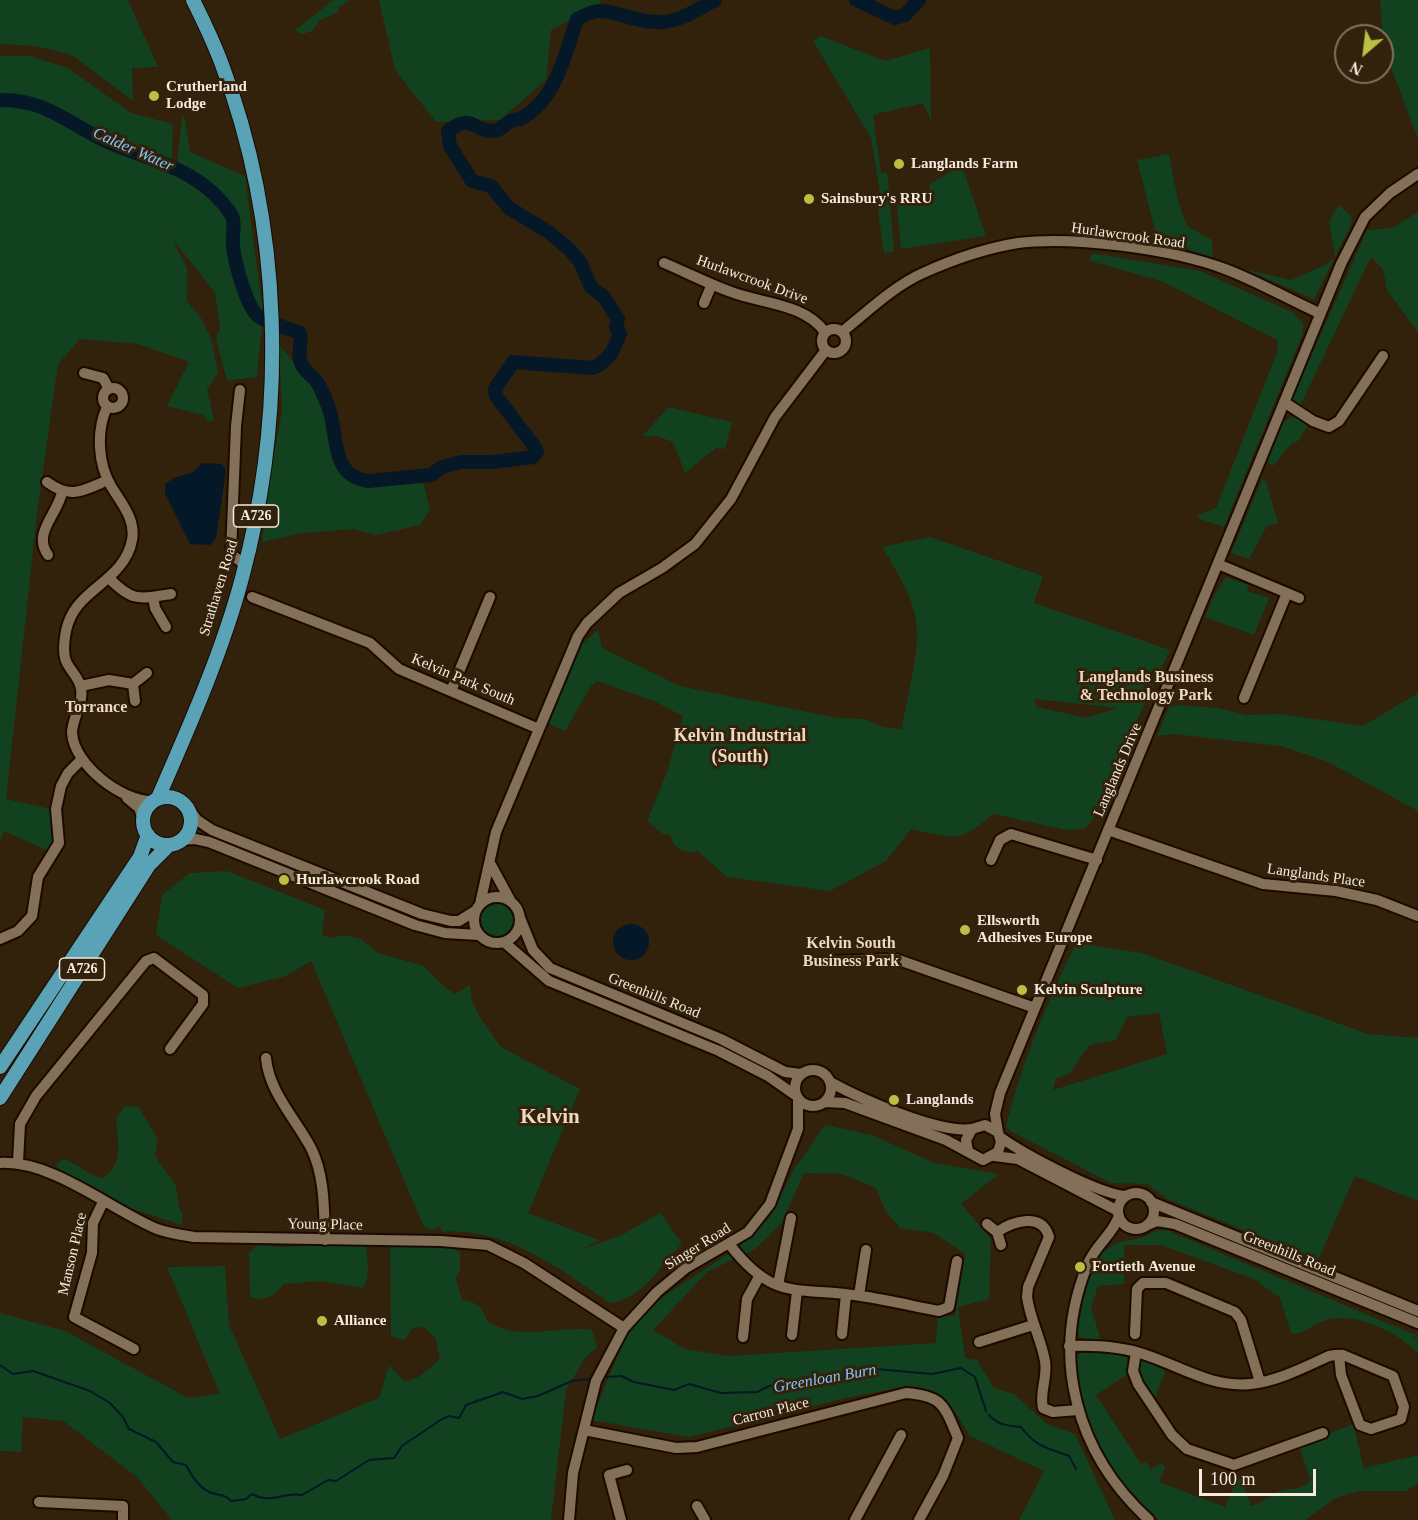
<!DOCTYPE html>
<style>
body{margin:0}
#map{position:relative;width:1418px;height:1520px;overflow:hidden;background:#32210b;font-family:"Times New Roman",serif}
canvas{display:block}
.north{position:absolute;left:1334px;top:24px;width:60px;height:60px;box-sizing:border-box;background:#32210b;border:2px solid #80715f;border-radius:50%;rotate:208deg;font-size:16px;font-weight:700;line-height:24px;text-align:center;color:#f5eadd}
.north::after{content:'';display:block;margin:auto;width:21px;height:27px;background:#bbc045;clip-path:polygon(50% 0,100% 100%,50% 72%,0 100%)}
.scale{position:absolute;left:1199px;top:1469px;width:117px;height:27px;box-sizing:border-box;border:3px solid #f5eadd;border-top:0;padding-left:8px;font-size:18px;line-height:21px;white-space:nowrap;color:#f5eadd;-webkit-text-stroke:4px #32210b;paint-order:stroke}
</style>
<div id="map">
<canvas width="1418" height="1520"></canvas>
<div class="north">N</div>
<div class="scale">100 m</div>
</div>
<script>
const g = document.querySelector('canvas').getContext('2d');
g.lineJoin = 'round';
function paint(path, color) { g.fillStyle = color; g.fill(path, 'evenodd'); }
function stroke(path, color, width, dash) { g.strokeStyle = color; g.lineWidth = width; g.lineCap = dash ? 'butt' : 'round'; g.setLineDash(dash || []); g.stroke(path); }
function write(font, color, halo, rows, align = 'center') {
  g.font = font + ' "Times New Roman",serif'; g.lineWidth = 6; g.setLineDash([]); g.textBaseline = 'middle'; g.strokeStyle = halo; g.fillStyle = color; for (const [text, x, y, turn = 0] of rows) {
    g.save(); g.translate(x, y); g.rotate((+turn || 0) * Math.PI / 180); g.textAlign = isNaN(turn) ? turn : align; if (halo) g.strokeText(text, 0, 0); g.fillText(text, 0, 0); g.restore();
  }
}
paint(new Path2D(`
 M0 0H128L158 67 132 68 133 101 72 55 35 46 0 44Z
 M333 0H350L339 7 338 12 319 21C314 30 312 32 301 34L295 30Z
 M379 0H599L601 4 551 30 546 80 500 120 436 122 395 70Z
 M1380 0H1418V139L1384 49Z
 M821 36 885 61 930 48 931 121 923 103 873 115 881 173H887L888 179 894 252 884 253 878 211 881 199 871 138 813 41Z
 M0 56H29L68 68 131 113 173 124 172 156 167 173H180L206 186 233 217V243L238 281 259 309 238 262 237 215 210 185 177 164 182 116 185 118 190 152 245 176 263 313 257 377 227 381 216 339 220 328 215 293 172 238 187 269V301L201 318 211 338 218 373 207 389 214 420 209 422 203 415 167 406 189 362 138 344 80 339 58 364 37 514 6 799 51 809 54 843 48 851 4 831 0 842Z
 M1169 154 1178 201 1187 226 1212 240 1213 258 1157 238 1137 160Z
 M958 167 963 169 986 236 901 249 896 194 930 191V184Z
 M1339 205 1352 217 1351 225 1314 299 1244 269 1291 280 1325 265 1335 257 1329 221Z
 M1418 212V332L1387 290 1383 269 1371 257 1299 408 1292 399 1367 230 1392 228Z
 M1092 253 1200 271 1292 312 1303 323V333L1224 527 1199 519 1198 515 1216 508 1278 350 1277 340 1161 281 1090 261Z
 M279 344 312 385 324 416 328 441 346 476 367 488 410 476 424 485 430 510 420 525 376 535 354 529 303 533 262 542 267 489 282 411Z
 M669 407 732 422 725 449 716 448 685 473 673 442 657 436H642Z
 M1294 416 1310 422 1298 441 1292 443 1273 466 1267 462C1273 442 1274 424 1294 416Z
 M1262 479 1266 481 1278 523 1267 526 1249 559 1231 553Z
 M930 537 1043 576 1034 603 1170 650 1124 748 1101 810 1084 829 1066 830 993 814C958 845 955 838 911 829L886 861 830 891 727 877 698 851C684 854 674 849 670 835L663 834 647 821 667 772 683 716 654 701 597 681 591 686 565 731 549 724 582 644 598 630 602 648 680 686 837 718 864 719 883 727 902 729C906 703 918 656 917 632 916 601 898 573 882 547ZM1034 699 1118 708 1086 718 1037 707Z
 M1226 577 1249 585 1247 591 1269 598 1254 635 1205 617 1215 594Z
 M1418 693V811L1328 762 1281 746 1173 734 1157 736 1169 707 1178 705 1218 708 1247 715 1281 714 1363 726Z
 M227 871 325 910 322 935 332 938 344 935 361 939 378 953 424 966 442 985 455 994 470 985 472 1000 479 1016 501 1047 580 1089 528 1213 599 1240 583 1249 622 1235 660 1213 682 1243C663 1265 640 1300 610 1303 559 1269 507 1227 442 1232L439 1226 432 1230 424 1227 311 961 286 976 238 988 156 935 162 895 190 873Z
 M481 920a16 16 0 1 1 32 0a16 16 0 1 1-32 0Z
 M1076 943 1142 953 1368 1034 1418 1038V1201L1355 1176 1318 1260 1167 1199 1147 1184 1111 1183 1012 1132 1006 1127C1021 1063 1048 1001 1076 943ZM1159 1013 1167 1054 1053 1090 1056 1078 1068 1075 1090 1045 1116 1040 1127 1017Z
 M125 1106 139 1107 158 1140 155 1156 176 1186 179 1208 183 1213 182 1225 124 1206 57 1169V1164L63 1159C78 1163 88 1176 103 1178 125 1163 117 1141 116 1118Z
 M825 1125 872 1135 934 1163 999 1174 961 1204 991 1239 989 1299 958 1307 965 1358 977 1360 994 1388 1014 1394 1047 1424 1075 1434 1115 1520H1019L1044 1471 970 1436 955 1412 934 1393 909 1386 845 1398 689 1437 591 1420 624 1340 641 1316 664 1296 740 1246 770 1217 793 1171ZM804 1173 842 1174 876 1188 885 1210 900 1228 934 1233 965 1254 955 1316H938L936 1343 728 1356 685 1349 653 1330 707 1272 755 1249 781 1224Z
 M1166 1230 1418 1336V1338L1410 1335 1418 1340V1353C1396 1331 1351 1309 1321 1322 1309 1327 1304 1335 1291 1333L1280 1298 1254 1279 1161 1245H1124V1284L1098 1286 1091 1308 1101 1340 1081 1338 1077 1331 1087 1283 1099 1255 1116 1243 1141 1238 1156 1231Z
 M358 1244 366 1247C368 1262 370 1275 363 1288L321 1281 284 1284C273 1297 267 1301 250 1297L249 1253 258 1245 283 1247Z
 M390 1246H449L460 1252V1269L456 1279 462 1300C476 1301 484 1308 487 1321 520 1343 557 1325 592 1330L597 1347 585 1358 566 1390 551 1520H172L137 1477 63 1421 23 1417 21 1452 0 1451V1313L65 1331 188 1398 220 1394 167 1267 225 1266 229 1325 280 1439 379 1398 389 1365 405 1382 420 1376 440 1359 435 1337 422 1326 412 1329 405 1340 391 1336Z
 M1081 1352 1127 1355 1128 1374 1096 1395 1141 1464 1146 1462 1151 1469 1161 1463 1165 1467 1159 1482 1225 1507 1237 1480 1241 1478 1251 1506C1263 1502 1268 1497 1278 1492 1292 1486 1293 1494 1311 1481L1299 1446 1353 1424 1364 1468 1418 1455V1483L1406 1491H1358L1336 1498 1305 1520H1159C1115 1487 1087 1436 1079 1383 1077 1372 1072 1360 1081 1352Z
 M1144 1360 1166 1370 1154 1400 1140 1375V1363Z`), '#12411f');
paint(new Path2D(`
 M202 463 222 464 226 471 216 538 210 545 190 544 165 493V484L174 478 193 472Z
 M613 942a18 18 0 1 1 36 0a18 18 0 1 1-36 0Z`), '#051827');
stroke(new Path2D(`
 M0 1365 13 1374 33 1371 90 1391 110 1403 123 1417 129 1429 156 1442 173 1462 186 1465C191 1475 199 1487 209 1492 219 1496 223 1493 231 1501L246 1499 252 1494C274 1505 283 1491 302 1495L328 1480 336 1481 369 1460 394 1458 402 1446 442 1419 449 1416 459 1418 466 1405 503 1392 522 1399 538 1396 572 1381 589 1379
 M605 1377 621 1376 634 1382 674 1390 689 1384 721 1393 757 1392 769 1386 788 1383 806 1386 838 1375 847 1376 876 1369 932 1374 961 1368 975 1377 986 1411
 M989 1415C998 1425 1008 1426 1021 1427 1037 1448 1046 1447 1069 1456L1076 1469`), '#051827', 2);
stroke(new Path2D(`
 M856 0 895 18 905 15 919 0
 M0 100C47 99 69 125 108 142 154 162 201 169 231 214 236 222 232 236 233 245 234 260 246 306 258 316 269 324 288 328 300 333 302 343 298 352 300 360 303 371 311 374 317 382 321 388 324 396 327 403 340 431 327 476 369 481L431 475 442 467 461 462H493L533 457 537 452 534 446 496 396 495 389 513 362 592 368 599 365 611 354 620 334 616 327 618 319 604 297 591 287 580 262 570 250 550 233 509 208 491 186 472 181 450 146 448 131C472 113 473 130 491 131 500 132 504 124 511 121 514 119 517 120 520 119 556 101 565 54 577 19 583 16 592 11 599 11 616 10 639 24 663 22 683 20 698 9 715 0`), '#051827', 14);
const minor = new Path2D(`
 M664 263C688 273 712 286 737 294 768 304 805 305 825 332
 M704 303 712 284
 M822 341a12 12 0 1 1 24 0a12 12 0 1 1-24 0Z
 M842 332C867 312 894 286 923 273 952 260 986 248 1018 243 1074 236 1172 249 1225 269 1257 281 1288 299 1319 313
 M84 373 103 378 109 389
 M103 398a10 10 0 1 1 20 0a10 10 0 1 1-20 0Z
 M240 390 236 426 231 554 245 565
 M1284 402 1313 421 1329 427 1339 421 1383 356
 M107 407C96 431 98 464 111 486 121 503 136 519 132 540 125 579 81 588 69 621 65 631 62 651 66 661 70 671 80 678 81 689 84 703 72 718 72 733 74 765 122 802 153 801
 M47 482C71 500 84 490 108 480
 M48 555C32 533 58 514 62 492
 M1218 564 1299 598
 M109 578C132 602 139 599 171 594
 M153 597 155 608 166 627
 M252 597 370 643 399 669 539 729
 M81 686 109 680 133 684
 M451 691 490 597
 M1244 698 1287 593
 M135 701 133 684 147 673
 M127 798 139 808 143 819
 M189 809 197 820 212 830 422 914 451 921H459L475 911
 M1108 830 1263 884 1336 891 1377 900 1418 916
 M181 840 195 839 209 842 415 925 445 933 479 935
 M991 860 1000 840 1011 834 1097 860
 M491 865 510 900
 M474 920a23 23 0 1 1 46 0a23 23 0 1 1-46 0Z
 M480 904 496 832 578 636 587 623 619 593 662 568 695 544 731 499 775 417 826 350
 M520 918 533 950 550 968 721 1039 785 1072 801 1074
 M0 939 18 931 32 916 38 877 59 843 56 809 61 786 68 773 82 759
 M504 942 549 981 719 1051 768 1076 795 1095
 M830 961 896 959 1035 1008
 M266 1058C269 1092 295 1118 311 1148 325 1176 324 1210 325 1240
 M795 1088a18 18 0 1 1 36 0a18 18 0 1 1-36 0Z
 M830 1082C861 1099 939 1134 972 1129
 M826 1102 845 1103 946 1140 983 1160 998 1152 1001 1142 998 1132 985 1125 972 1129 966 1140 968 1151
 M998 1132 995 1114 1000 1093 1341 264 1365 217 1390 193 1418 174
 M1000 1137C1024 1154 1098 1194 1126 1196
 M994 1156 1018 1159 1118 1211
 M18 1162 20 1124 36 1096 146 961 154 958 203 995V1004L170 1049
 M0 1163C52 1160 110 1209 157 1229 168 1233 182 1235 194 1237L441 1241 488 1245 524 1263 624 1328
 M1118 1211a18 18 0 1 1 36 0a18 18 0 1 1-36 0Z
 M103 1202 93 1223 92 1253 74 1317 134 1349
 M1151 1202 1418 1311
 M1119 1216C1112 1236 1094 1246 1087 1266 1050 1358 1076 1453 1149 1520
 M987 1224 997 1232 1001 1245
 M1147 1225 1157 1221 1175 1224 1418 1323
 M997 1232C1012 1222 1042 1211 1049 1237L1028 1287 1027 1297C1030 1319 1041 1339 1045 1361 1048 1378 1039 1392 1043 1408L1053 1412 1078 1410
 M730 1245C775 1303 798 1286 861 1296 887 1300 913 1306 939 1311L949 1307 957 1261
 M778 1285 791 1218
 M859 1295 866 1250
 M842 1334 846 1295
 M1135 1334 1137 1289 1143 1283H1166L1235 1312 1241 1320 1260 1382
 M792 1335 797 1291
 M743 1337 747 1299 759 1277
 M979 1342 1033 1325
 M1069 1346C1095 1345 1121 1346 1146 1355 1182 1367 1212 1388 1251 1384 1278 1381 1305 1367 1329 1356 1334 1355 1338 1354 1343 1355L1393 1376 1404 1407 1401 1419 1371 1429 1360 1425 1341 1375 1339 1355
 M1136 1352 1133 1371 1138 1384 1172 1435 1187 1449 1234 1465 1323 1433
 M584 1430 676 1448 697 1447 906 1393C944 1396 944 1406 958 1438L943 1476 919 1520
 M39 1502 123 1506V1520
 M697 1506 705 1520
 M569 1520 573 1473 596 1381 624 1328 657 1292 686 1268 748 1232 770 1204 798 1129V1100
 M621 1520 609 1475 627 1470
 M855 1520 901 1435`);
const major = new Path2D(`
 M143 821a24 24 0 1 1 48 0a24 24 0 1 1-48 0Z
 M158 798C189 727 222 653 242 578 287 411 283 225 221 62 213 41 203 20 193 0
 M0 1067 140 857 148 835
 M0 1098 149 865 169 845`);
stroke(minor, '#1a0a00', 14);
stroke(major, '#1a0a00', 16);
stroke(minor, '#847058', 10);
stroke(major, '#5aa2b6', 14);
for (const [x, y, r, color] of [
 [154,96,6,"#bbc045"],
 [899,164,6,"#bbc045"],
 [809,199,6,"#bbc045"],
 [284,880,6,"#bbc045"],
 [965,930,6,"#bbc045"],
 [1022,990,6,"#bbc045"],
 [894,1100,6,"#bbc045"],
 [1080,1267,6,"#bbc045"],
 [322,1321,6,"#bbc045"]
]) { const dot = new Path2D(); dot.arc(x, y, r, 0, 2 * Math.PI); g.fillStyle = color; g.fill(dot); stroke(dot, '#32210b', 2); }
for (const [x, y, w] of [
 [256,516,45],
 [82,969,45]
]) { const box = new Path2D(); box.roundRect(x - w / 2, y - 11, w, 22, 4.5); g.fillStyle = '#32210b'; g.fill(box); stroke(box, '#f5eadd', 1.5); }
write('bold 14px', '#f5eadd', null, [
 ["A726",256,516],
 ["A726",82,969]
]);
write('bold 15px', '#f5eadd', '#32210b', [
 ["Crutherland",166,87],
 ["Lodge",166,104],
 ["Langlands Farm",911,164],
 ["Sainsbury's RRU",821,199],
 ["Hurlawcrook Road",296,880],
 ["Ellsworth",977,921],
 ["Adhesives Europe",977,938],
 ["Kelvin Sculpture",1034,990],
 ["Langlands",906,1100],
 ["Fortieth Avenue",1092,1267],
 ["Alliance",334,1321]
], 'left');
write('15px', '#f5eadd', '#32210b', [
 ["Hurlawcrook Road",1128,236,8],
 ["Hurlawcrook Drive",752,280,20],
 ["Strathaven Road",219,588,-73],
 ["Kelvin Park South",463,680,23],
 ["Langlands Drive",1118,770,-67],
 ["Langlands Place",1316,876,8],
 ["Greenhills Road",654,996,22],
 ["Young Place",325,1225,1],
 ["Singer Road",698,1247,-32],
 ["Manson Place",73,1254,-77],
 ["Greenhills Road",1289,1254,22],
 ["Carron Place",771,1412,-14]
]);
write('italic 16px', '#84c6fd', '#32210b', [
 ["Calder Water",133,150,24],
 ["Greenloan Burn",825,1379,-10]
]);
write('bold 16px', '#efd8be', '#32210b', [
 ["Langlands Business",1146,678],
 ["& Technology Park",1146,696],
 ["Torrance",96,708],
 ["Kelvin South",851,944],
 ["Business Park",851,962]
]);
write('bold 18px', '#efd8be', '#32210b', [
 ["Kelvin Industrial",740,736],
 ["(South)",740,757]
]);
write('bold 21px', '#efd8be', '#32210b', [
 ["Kelvin",550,1118]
]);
</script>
